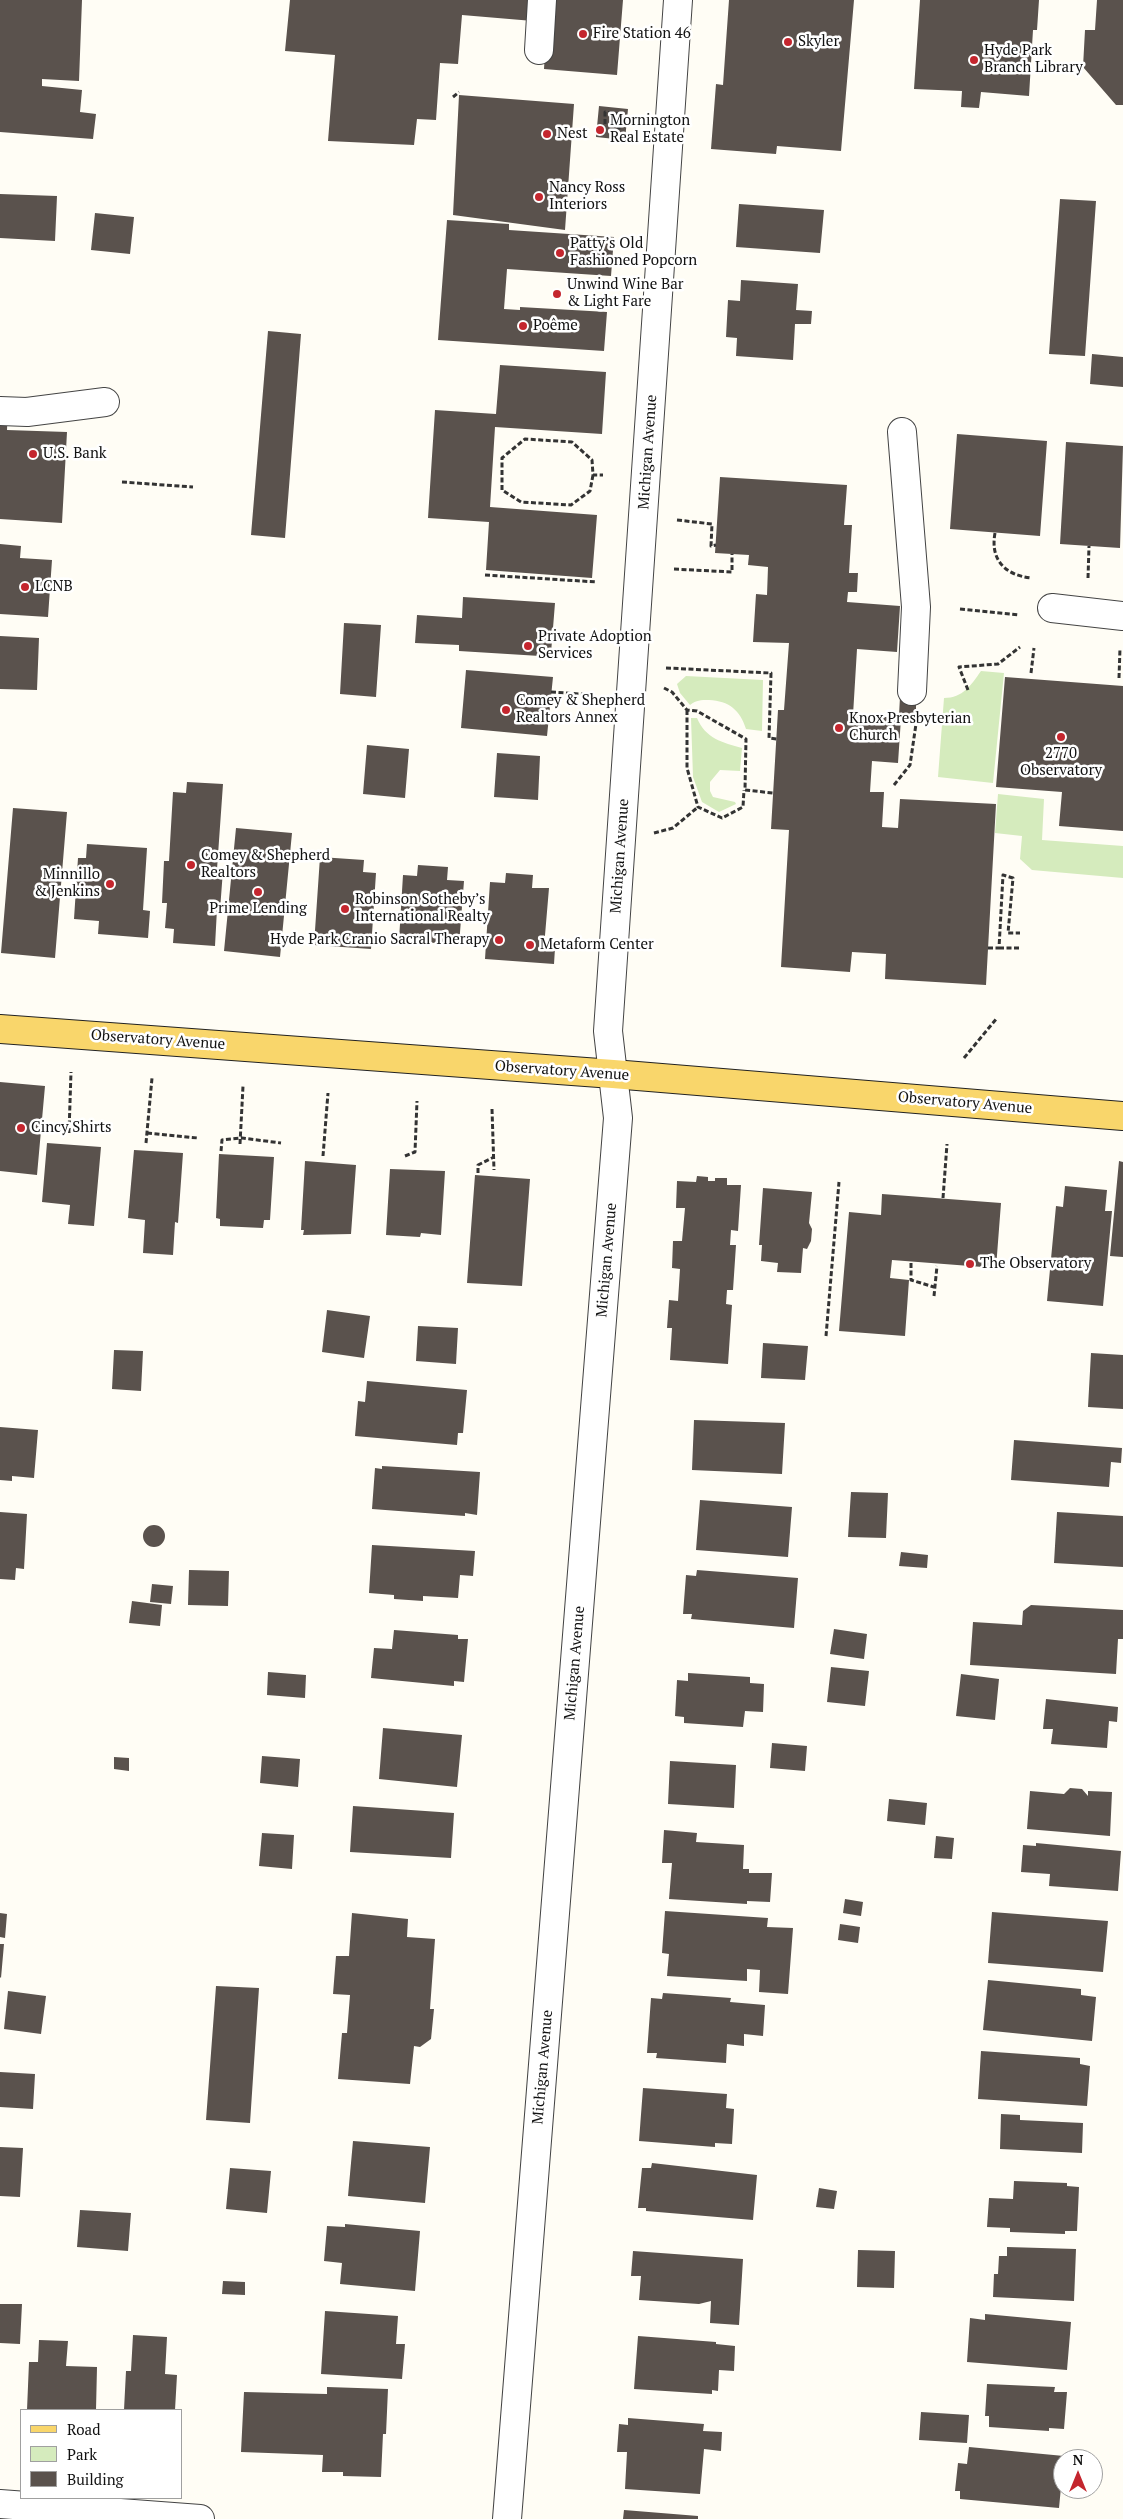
<!DOCTYPE html>
<meta charset="utf-8">
<style>
body{margin:0}
#map{position:relative;width:1123px;height:2519px;overflow:hidden;background:#fffdf5;font-family:"PT Serif",serif}
canvas{display:block}
.legend{position:absolute;left:20px;top:2409px;width:162px;height:90px;box-sizing:border-box;background:#fff;border:1px solid #a0a0a0;margin:0;padding:6px 9px;list-style:none;font-size:15px;color:#111}
.legend li{display:flex;align-items:center;gap:10px;height:25px}
.legend b{width:25px;border:1px solid #a0a0a0}
.north{position:absolute;left:1053px;top:2449px;width:50px;height:50px;box-sizing:border-box;background:#fff;border:1px solid #a0a0a0;border-radius:50%;rotate:0deg;font-size:14px;font-weight:700;line-height:20px;text-align:center;color:#111}
.north::after{content:'';display:block;margin:auto;width:18px;height:22px;background:#c4262e;clip-path:polygon(50% 0,100% 100%,50% 72%,0 100%)}
</style>
<div id="map">
<canvas width="1123" height="2519"></canvas>
<ul class="legend">
<li><b style="height:6px;background:#f9d66b"></b>Road</li>
<li><b style="height:14px;background:#d5ebbd"></b>Park</li>
<li><b style="height:14px;background:#5a524d"></b>Building</li>
</ul>
<div class="north">N</div>
</div>
<script>
const g = document.querySelector('canvas').getContext('2d');
g.lineJoin = 'round';
function paint(path, color) { g.fillStyle = color; g.fill(path, 'evenodd'); }
function stroke(path, color, width, dash) { g.strokeStyle = color; g.lineWidth = width; g.lineCap = dash ? 'butt' : 'round'; g.setLineDash(dash || []); g.stroke(path); }
function write(font, color, halo, rows, align = 'center') {
  g.font = font + ' "PT Serif",serif'; g.lineWidth = 5; g.setLineDash([]); g.textBaseline = 'middle'; g.strokeStyle = halo; g.fillStyle = color; for (const [text, x, y, turn = 0] of rows) {
    g.save(); g.translate(x, y); g.rotate((+turn || 0) * Math.PI / 180); g.textAlign = isNaN(turn) ? turn : align; if (halo) g.strokeText(text, 0, 0); g.fillText(text, 0, 0); g.restore();
  }
}
paint(new Path2D(`
 M981 671 1004 673 993 783 938 777 944 698C963 698 971 685 981 671Z
 M686 676 763 680 762 731 746 729C740 710 729 701 709 700 700 700 697 700 690 705L680 693 677 684Z
 M691 718H697C705 738 723 743 742 748L740 771 720 770 710 782V791L713 797 735 802 736 804 719 812 702 802 693 777Z
 M998 794 1044 799 1042 840 1123 846V878L1032 870 1020 859 1022 836 995 833Z`), '#d5ebbd');
paint(new Path2D(`
 M0 0H82L79 81 42 79V86L82 90 80 112 96 114 93 139 0 132Z
 M290 0H534L533 21 462 15 458 64 440 63 436 120 417 119 414 145 328 141 335 55 285 51Z
 M548 0H623L617 75 544 69Z
 M729 0H854L841 151 777 146 776 154 711 149 716 84 723 85Z
 M920 0H1039L1037 30H1033L1029 96 981 92 979 108 961 107 962 91 914 89Z
 M1097 0H1123V105H1116L1083 67 1085 30H1095Z
 M459 95 574 104 565 230 453 215Z
 M599 106 628 109 625 140 596 137Z
 M0 194 57 196 55 241 0 238Z
 M1060 199 1096 201 1085 356 1049 354Z
 M739 204 824 210 820 253 736 247Z
 M95 213 134 217 130 254 91 250Z
 M447 220 509 224V230L614 237 611 276 507 269 504 309 520 310V307L607 312 604 351 438 340Z
 M741 280 798 284 796 310 812 311 811 324H795L793 360 736 356 737 338 726 337 728 300 740 301Z
 M268 331 301 334 285 538 251 535Z
 M1092 354 1123 357V387L1090 384Z
 M500 365 606 372 602 434 495 427 490 507 597 515 592 578 486 570 489 522 428 518 435 410 496 414Z
 M0 402 8 403 7 430 67 432 62 523 0 519Z
 M957 434 1047 441 1040 536 950 529Z
 M1066 442 1123 446 1120 548 1060 544Z
 M720 477 847 485 844 525H852L849 573H858L857 592H848L847 602 900 606 897 652 857 649 853 715 901 718 898 763 872 761 870 792H884L882 827 898 828 900 799 996 804 986 985 885 979 886 954 852 952 850 972 781 967 789 830 771 829 778 710H784L789 643 753 642 756 594 767 595 768 567 748 565 749 555 715 553Z
 M0 544 21 546 20 558 52 560 48 617 0 614Z
 M463 597 555 603 551 653 540 652V656L459 651V645L415 643 417 615 462 618Z
 M344 623 381 625 376 697 340 694Z
 M0 636 39 638 37 690 0 689Z
 M466 670 553 677 547 736 461 728Z
 M1005 677 1123 686V831L1059 826 1062 792 996 787Z
 M900 697 916 698V715H899Z
 M367 745 409 749 405 798 363 794Z
 M497 753 540 756 538 800 494 797Z
 M187 782 223 784 217 869 223 870 220 910 217 909 215 946 173 943 174 929 165 928 167 903H162L164 861H169L173 792 186 793Z
 M13 808 67 812 55 958 1 953Z
 M236 828 292 833 280 957 224 951Z
 M87 844 147 848 143 910 150 911 148 938 98 934 99 921 74 919 78 858H86Z
 M320 857 364 860 363 872 376 873 371 949 314 945Z
 M418 865 448 867 447 880 464 881 459 945 399 940 403 875 417 876Z
 M506 873 533 875 532 888H549L544 947 555 948 554 964 485 959 490 882 505 883Z
 M0 1082 45 1086 37 1175 0 1171Z
 M47 1143 101 1147 94 1226 68 1224 70 1205 42 1202Z
 M134 1150 183 1153 178 1223 175 1222 173 1255 143 1253 145 1220 128 1218Z
 M219 1154 274 1157 270 1220H264L263 1228 220 1226V1219L216 1218Z
 M305 1161 356 1165 351 1234 303 1235 304 1230H301Z
 M1119 1161 1123 1162V1257L1110 1256Z
 M390 1169 445 1171 441 1235 421 1233 420 1237 386 1235Z
 M475 1175 530 1179 522 1286 467 1283Z
 M697 1176 708 1177V1181H715V1178H727V1185H741L738 1231 731 1230 730 1245H736L733 1290H727L726 1304 732 1305 728 1364 670 1360 672 1328H667L669 1300 678 1301 680 1269 672 1268 673 1241H682L685 1208H676L677 1181 696 1182Z
 M1065 1186 1107 1190 1105 1211H1112L1103 1306 1047 1301 1056 1206 1063 1207Z
 M763 1188 812 1192 809 1223 812 1229 811 1241 807 1249 803 1248 801 1273 777 1272 778 1263 761 1261 762 1245H759Z
 M882 1194 1001 1203 996 1268 892 1260 890 1278 909 1280 905 1336 839 1331 849 1212 881 1215Z
 M327 1310 370 1316 364 1358 322 1352Z
 M418 1326 458 1328 456 1364 416 1361Z
 M763 1343 808 1346 805 1380 761 1378Z
 M114 1350 143 1351 141 1391 112 1389Z
 M1091 1353 1123 1355V1409L1088 1407Z
 M367 1381 467 1390 463 1433H458L457 1445 355 1436 358 1401 365 1402Z
 M694 1420 785 1423 782 1474 692 1470Z
 M0 1427 38 1430 34 1478 12 1476V1481L0 1480Z
 M1014 1440 1122 1448 1121 1463 1111 1462 1109 1487 1011 1480Z
 M382 1466 480 1472 477 1515 465 1513V1516L372 1509 375 1468 382 1469Z
 M851 1492 888 1493 886 1538 848 1537Z
 M700 1500 792 1507 788 1557 696 1550Z
 M0 1512 27 1514 24 1569 16 1568 15 1580 0 1579Z
 M1057 1512 1123 1516V1567L1054 1563Z
 M143 1536a11 11 0 1 1 22 0a11 11 0 1 1-22 0Z
 M372 1545 475 1551 473 1576 460 1575 458 1598 423 1596V1601L394 1599V1595L369 1593Z
 M901 1552 928 1555 927 1568 899 1566Z
 M189 1570 229 1571 228 1606 188 1605Z
 M697 1570 798 1578 794 1628 691 1619 692 1614H683L686 1575 696 1576Z
 M152 1584 173 1586 171 1604 150 1602Z
 M132 1601 162 1605 160 1626 129 1623Z
 M1031 1605 1123 1610V1639H1118L1116 1674 970 1665 973 1622 1022 1625 1023 1611Z
 M834 1629 867 1634 864 1659 830 1654Z
 M394 1630 458 1635V1639H468L464 1682 454 1681V1686L371 1678 374 1648 392 1649Z
 M831 1667 869 1671 865 1706 827 1702Z
 M268 1672 306 1675 305 1698 267 1695Z
 M688 1673 750 1677V1683L764 1684 763 1712 745 1711 743 1727 684 1723V1717L675 1716 677 1680 688 1681Z
 M961 1674 999 1679 995 1720 956 1716Z
 M1046 1699 1118 1707 1117 1722 1109 1721 1107 1748 1051 1744 1053 1729H1043Z
 M383 1728 462 1735 457 1787 379 1779Z
 M772 1743 807 1746 805 1771 770 1768Z
 M262 1756 300 1759 298 1787 260 1783Z
 M114 1757 129 1758V1771L114 1769Z
 M670 1761 736 1765 734 1808 668 1804Z
 M1070 1788 1082 1789 1088 1796V1791L1112 1792 1110 1836 1027 1829 1030 1791 1064 1794Z
 M889 1799 927 1803 925 1825 887 1821Z
 M353 1806 454 1813 451 1858 350 1852Z
 M664 1830 697 1833 696 1842 744 1845 743 1869H749V1873H772L770 1902 747 1901V1904L669 1899 672 1863H662Z
 M262 1833 294 1835 292 1869 259 1866Z
 M936 1836 954 1838 952 1859 934 1858Z
 M1036 1843 1121 1851 1118 1891 1049 1886 1050 1874 1021 1872 1023 1845 1036 1846Z
 M845 1899 863 1902 861 1916 843 1913Z
 M665 1911 768 1918 767 1927 793 1928 788 1994 759 1992 760 1970 747 1969V1981L667 1976 669 1954 662 1953Z
 M992 1912 1108 1921 1103 1972 988 1963Z
 M0 1913 7 1914 5 1938 0 1937Z
 M352 1913 408 1919 407 1937 435 1939 430 2009H434L431 2039 420 2047 414 2046 410 2084 338 2079 342 2033H347L350 1995 333 1994 336 1956H349Z
 M840 1924 860 1927 858 1943 838 1940Z
 M0 1944H4L1 1978 0 1977Z
 M988 1980 1081 1989V1995L1096 1997 1092 2041 983 2030Z
 M216 1986 259 1988 250 2123 206 2120Z
 M8 1991 46 1996 41 2034 4 2029Z
 M663 1993 731 1998 730 2002 765 2005 763 2036 744 2034V2046L727 2044 726 2063 656 2058 657 2053H647L651 1998 662 1999Z
 M981 2051 1080 2058V2064L1090 2066 1087 2106 978 2099Z
 M0 2072 35 2074 33 2109 0 2107Z
 M643 2088 727 2094 726 2108 734 2109 732 2144 715 2143V2147L639 2141Z
 M1001 2114 1020 2115V2120L1083 2123 1082 2153 1000 2149Z
 M353 2141 430 2147 425 2203 348 2196Z
 M0 2147 23 2148 20 2197 0 2196Z
 M652 2163 757 2175 753 2220 646 2211V2208H638L642 2168H651Z
 M230 2168 271 2171 267 2213 226 2209Z
 M1014 2181 1067 2183V2186L1079 2187 1077 2231H1065V2234L1010 2232V2228L987 2227 989 2198 1013 2199Z
 M819 2188 837 2191 834 2209 816 2207Z
 M80 2210 131 2213 128 2251 77 2247Z
 M345 2224 420 2231 415 2291 340 2284 342 2263 324 2261 327 2226 345 2227Z
 M1007 2247 1076 2249 1074 2301 993 2297 994 2274H998L999 2256H1007Z
 M858 2250 895 2251 894 2288 857 2287Z
 M633 2251 743 2259 739 2325 710 2323 711 2301 699 2304 639 2300 641 2276H631Z
 M223 2281 245 2282V2295L222 2294Z
 M0 2304H22L20 2344 0 2343Z
 M325 2311 398 2316 396 2344H405L402 2379 321 2374Z
 M985 2314 1071 2322 1067 2370 967 2362 970 2318 985 2320Z
 M133 2335 167 2337 165 2374 177 2375 175 2410H124L126 2371H131Z
 M638 2336 716 2342V2344L735 2346 734 2371 719 2370 718 2391 712 2390V2394L634 2389Z
 M39 2340 68 2341 66 2366 97 2367 96 2410H27L29 2362H38Z
 M987 2384 1055 2387 1054 2392H1067L1064 2429 1049 2428V2431L989 2427V2416H985Z
 M327 2387 388 2389 386 2434H383L381 2477 343 2476V2472H322L323 2455 241 2452 244 2392 327 2394Z
 M921 2412 969 2415 967 2443 919 2440Z
 M628 2418 704 2424 703 2431 722 2432 721 2451 704 2449 700 2494 625 2489 627 2452H617L619 2424 628 2425Z
 M969 2447 1064 2456 1059 2508 960 2499V2491H955L958 2463 967 2464Z
 M624 2510 698 2516V2519H623Z`), '#5a524d');
const minor = new Path2D(`
 M539 50 542 0
 M0 411 27 412 105 402
 M902 432 916 607 912 691
 M1052 608 1123 616
 M0 2504 200 2519
 M507 2519 618 1118 608 1031 678 0`);
const major = new Path2D(`
 M0 1029 613 1074 1123 1116`);
stroke(minor, '#444', 30);
stroke(major, '#222', 30);
stroke(new Path2D(`
 M453 97 459 92
 M605 124V112L620 114 618 139
 M593 475 590 491 571 505 521 502 502 490V458L525 439 572 442 592 460 593 475H603
 M122 482 193 487
 M677 520 712 524 711 546 716 545
 M995 533C990 560 1005 575 1031 578
 M674 569 732 572V554
 M485 575 597 582
 M1088 578 1089 546
 M960 609 1019 615
 M666 668 771 673 769 738 777 739
 M1031 673 1034 648
 M1119 678 1120 648
 M664 688 672 692 687 710 697 711 746 739 745 790 773 793
 M968 690 959 667 998 664 1020 647
 M551 692 594 695
 M687 710V768L698 807 722 818 743 807 744 790
 M894 785 910 765 916 724
 M654 833 673 828 698 807
 M988 948H999L1003 875 1013 878 1008 933H1020
 M999 948H1019
 M964 1058 997 1018
 M492 1109 494 1170
 M69 1133 71 1072
 M147 1133 198 1138
 M146 1143 152 1078
 M240 1144 243 1086
 M221 1151 222 1140 242 1138 281 1143
 M323 1156 328 1093
 M405 1156 415 1152 417 1101
 M478 1173V1165L494 1157
 M943 1198 947 1144
 M911 1263V1280L934 1287
 M934 1296 937 1266
 M826 1336 839 1182`), '#333', 3, [5, 2.5]);
stroke(minor, '#fff', 28);
stroke(major, '#f9d66b', 28);
for (const [x, y, r, color] of [
 [583,34,5,"#c4262e"],
 [788,42,5,"#c4262e"],
 [974,60,5,"#c4262e"],
 [600,130,5,"#c4262e"],
 [547,134,5,"#c4262e"],
 [539,197,5,"#c4262e"],
 [560,253,5,"#c4262e"],
 [557,294,5,"#c4262e"],
 [523,326,5,"#c4262e"],
 [33,454,5,"#c4262e"],
 [25,587,5,"#c4262e"],
 [528,646,5,"#c4262e"],
 [506,710,5,"#c4262e"],
 [839,728,5,"#c4262e"],
 [1061,737,5,"#c4262e"],
 [191,865,5,"#c4262e"],
 [110,884,5,"#c4262e"],
 [258,892,5,"#c4262e"],
 [345,909,5,"#c4262e"],
 [499,940,5,"#c4262e"],
 [530,945,5,"#c4262e"],
 [21,1128,5,"#c4262e"],
 [970,1264,5,"#c4262e"]
]) { const dot = new Path2D(); dot.arc(x, y, r, 0, 2 * Math.PI); g.fillStyle = color; g.fill(dot); stroke(dot, '#fff', 2); }
write('15px', '#111', '#fff', [
 ["Fire Station 46",593,34],
 ["Skyler",798,42],
 ["Hyde Park",984,51],
 ["Branch Library",984,68],
 ["Mornington",610,121],
 ["Real Estate",610,138],
 ["Nest",557,134],
 ["Nancy Ross",549,188],
 ["Interiors",549,205],
 ["Patty’s Old",570,244],
 ["Fashioned Popcorn",570,261],
 ["Unwind Wine Bar",567,285],
 ["& Light Fare",567,302],
 ["Poême",533,326],
 ["U.S. Bank",43,454],
 ["LCNB",35,587],
 ["Private Adoption",538,637],
 ["Services",538,654],
 ["Comey & Shepherd",516,701],
 ["Realtors Annex",516,718],
 ["Knox Presbyterian",849,719],
 ["Church",849,736],
 ["2770",1061,754,"center"],
 ["Observatory",1061,771,"center"],
 ["Comey & Shepherd",201,856],
 ["Realtors",201,873],
 ["Minnillo",100,875,"right"],
 ["& Jenkins",100,892,"right"],
 ["Robinson Sotheby’s",355,900],
 ["International Realty",355,917],
 ["Prime Lending",258,909,"center"],
 ["Hyde Park Cranio Sacral Therapy",489,940,"right"],
 ["Metaform Center",540,945],
 ["Cincy Shirts",31,1128],
 ["The Observatory",980,1264]
], 'left');
write('15px', '#111', '#fff', [
 ["Michigan Avenue",648,452,-86],
 ["Michigan Avenue",620,856,-86],
 ["Observatory Avenue",158,1040,4],
 ["Observatory Avenue",562,1071,4],
 ["Observatory Avenue",965,1103,5],
 ["Michigan Avenue",607,1260,-85],
 ["Michigan Avenue",575,1663,-85],
 ["Michigan Avenue",543,2067,-85]
]);
</script>
